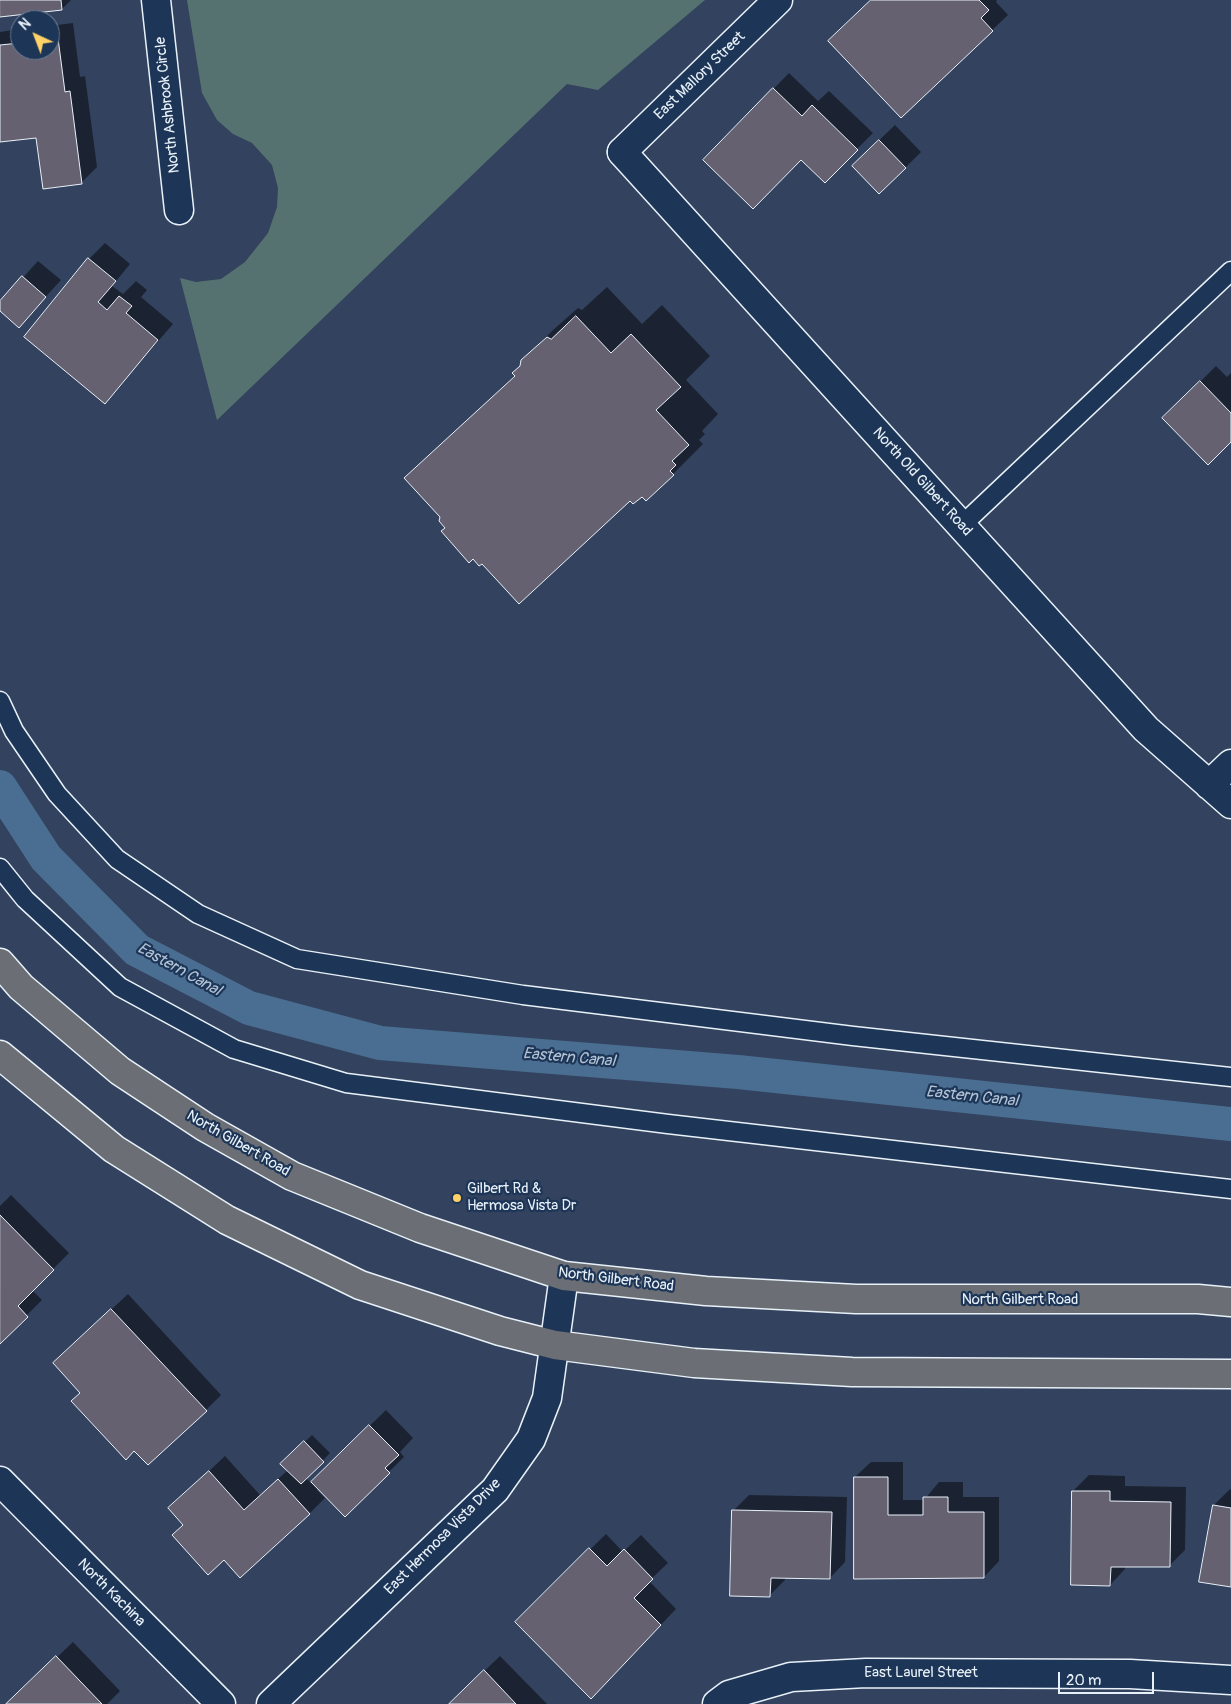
<!DOCTYPE html>
<style>
body{margin:0}
#map{position:relative;width:1231px;height:1704px;overflow:hidden;background:#33425e;font-family:Pangolin,sans-serif}
canvas{display:block}
.north{position:absolute;left:10px;top:10px;width:50px;height:50px;box-sizing:border-box;background:#1d3557;border:1px solid #6e8097;border-radius:50%;rotate:317deg;font-size:14px;font-weight:700;line-height:20px;text-align:center;color:#e8f1f8}
.north::after{content:'';display:block;margin:auto;width:18px;height:22px;background:#ffd166;clip-path:polygon(50% 0,100% 100%,50% 72%,0 100%)}
.scale{position:absolute;left:1058px;top:1672px;width:96px;height:22px;box-sizing:border-box;border:2px solid #e8f1f8;border-top:0;padding-left:6px;font-size:15px;line-height:18px;white-space:nowrap;color:#e8f1f8;-webkit-text-stroke:4px #1d3557;paint-order:stroke}
</style>
<div id="map">
<canvas width="1231" height="1704"></canvas>
<div class="north">N</div>
<div class="scale">20 m</div>
</div>
<script>
const g = document.querySelector('canvas').getContext('2d');
g.lineJoin = 'round';
function paint(path, color) { g.fillStyle = color; g.fill(path, 'evenodd'); }
function stroke(path, color, width, dash) { g.strokeStyle = color; g.lineWidth = width; g.lineCap = dash ? 'butt' : 'round'; g.setLineDash(dash || []); g.stroke(path); }
function write(font, color, halo, rows, align = 'center') {
  g.font = font + ' Pangolin,sans-serif'; g.lineWidth = 4.5; g.setLineDash([]); g.textBaseline = 'middle'; g.strokeStyle = halo; g.fillStyle = color; for (const [text, x, y, turn = 0] of rows) {
    g.save(); g.translate(x, y); g.rotate((+turn || 0) * Math.PI / 180); g.textAlign = isNaN(turn) ? turn : align; if (halo) g.strokeText(text, 0, 0); g.fillText(text, 0, 0); g.restore();
  }
}
paint(new Path2D(`
 M187 0H705L598 90 567 84 217 420 180 278 196 282 221 279 245 262 268 233 277 207 278 188 272 165 252 143 233 134 217 120 202 93Z`), '#557270');
paint(new Path2D(`
 M0 0H71L62 9 0 16Z
 M872 0H997L996 2 1008 15 901 116Z
 M73 23 80 77 85 76 97 167 81 183 37 136 0 141V32L20 29V50H50V26Z
 M789 73 818 101 829 91 873 133 825 181 801 158 704 160Z
 M895 125 921 152 905 168 869 150Z
 M105 243 130 264 112 286 123 294 136 281 147 290 141 297 173 324 105 402 25 337 89 259Z
 M38 261 61 280 19 326 0 309V303Z
 M607 287 642 324 662 305 710 356 686 380 718 414 702 431 705 434 699 440 703 444 673 474 642 495 483 563 446 528 441 516 406 478 515 375 522 361 553 330 578 308 582 310Z
 M1216 366 1227 377 1231 373V440L1164 418Z
 M11 1195 69 1253 32 1290 42 1300 0 1342V1206Z
 M128 1294 221 1395 206 1410 81 1392 54 1363Z
 M386 1410 413 1438 400 1452 404 1457 345 1515 319 1488 317 1490 325 1498 309 1514 224 1559 185 1524 170 1508 225 1456 260 1495 288 1470 282 1464 312 1435 330 1453 306 1478 311 1483Z
 M871 1462H903V1500H924L939 1482H963V1497H999V1561L984 1577 856 1578 855 1477Z
 M1089 1475 1125 1476V1486L1186 1487 1185 1550 1169 1566 1125 1565V1569L1110 1585 1073 1491Z
 M1230 1489 1231 1490V1586L1200 1581 1214 1505Z
 M749 1495 847 1497 845 1562 830 1578 785 1577V1580L769 1596 733 1511Z
 M606 1534 623 1552 641 1535 668 1563 649 1581 676 1609 606 1682 516 1622Z
 M73 1642 120 1691 107 1704H8Z
 M500 1656 547 1704H450Z`), '#0007');
stroke(new Path2D(`
 M0 787 46 858 137 950 249 1008 380 1043 738 1072 1231 1124`), '#4a6e91', 34);
const building = new Path2D(`
 M0 0H61L62 10 0 17Z
 M871 0H979L989 10 981 18 993 31 901 118 828 41Z
 M58 38 65 92 70 91 82 184 43 189 36 138 0 142V45L20 43V50H50V39Z
 M773 88 802 116 812 105 858 150 825 183 801 160 753 209 703 160Z
 M879 140 906 168 879 194 852 166Z
 M88 258 116 281 98 302 107 310 119 296 132 306 126 313 158 340 105 404 24 337Z
 M22 276 46 297 19 328 0 311V301Z
 M576 316 611 353 631 334 681 387 656 410 689 445 672 461 676 465 670 471 674 475 646 501 642 497 633 504 630 501 519 604 482 564 479 566 473 559 469 563 441 531 445 528 439 521 440 517 404 478 515 376 512 373 520 366 521 360 547 337 551 339Z
 M1200 381 1231 413V442L1208 465 1162 418Z
 M0 1215 54 1270 18 1306 28 1317 0 1344Z
 M111 1309 207 1411 148 1465 134 1451 126 1460 71 1401 80 1393 53 1363Z
 M369 1425 399 1455 385 1468 390 1473 345 1517 311 1482Z
 M304 1441 324 1462 301 1484 280 1464Z
 M209 1471 244 1510 278 1479 310 1514 240 1578 224 1560 208 1575 172 1535 183 1525 168 1508Z
 M854 1477H888V1515H923V1497H948V1512H984V1578L854 1579Z
 M1072 1491H1110V1501L1171 1502 1170 1567H1111L1110 1586 1071 1585Z
 M1213 1505 1231 1508V1587L1199 1582Z
 M732 1510 832 1512 830 1579 771 1578 770 1597 730 1596Z
 M589 1548 607 1566 624 1549 653 1579 634 1598 661 1625 591 1699 515 1622Z
 M56 1656 102 1704H6Z
 M484 1670 516 1704H449Z`);
paint(building, '#656170');
stroke(building, '#e8f1f8', 1);
const service = new Path2D(`
 M961 526 1231 271
 M0 701 14 731 57 794 117 859 198 914 297 959 523 995 853 1036 1231 1077
 M0 868 25 899 120 987 234 1049 346 1083 668 1124 1231 1189`);
const minor = new Path2D(`
 M156 0 179 210
 M622 152 778 0
 M0 1481 221 1704
 M271 1704 495 1490 531 1439 547 1398 564 1276
 M717 1704 729 1695 791 1677 866 1673 1130 1674 1231 1680`);
const tertiary = new Path2D(`
 M622 152 1146 729 1231 804
 M1209 785 1231 764`);
const primary = new Path2D(`
 M0 963 21 987 120 1071 205 1127 292 1176 420 1228 564 1276 706 1291 856 1299H1198L1231 1302
 M0 1055 114 1149 227 1220 360 1285 500 1331 555 1345 694 1363 852 1372 1231 1374`);
stroke(service, '#e8f1f8', 21);
stroke(minor, '#e8f1f8', 31);
stroke(tertiary, '#e8f1f8', 31);
stroke(primary, '#e8f1f8', 31);
stroke(service, '#1d3557', 18);
stroke(minor, '#1d3557', 28);
stroke(tertiary, '#1d3557', 28);
stroke(primary, '#6b6f75', 28);
for (const [x, y, r, color] of [
 [457,1198,5,"#ffd166"]
]) { const dot = new Path2D(); dot.arc(x, y, r, 0, 2 * Math.PI); g.fillStyle = color; g.fill(dot); stroke(dot, '#1d3557', 2); }
write('15px', '#e8f1f8', '#1d3557', [
 ["East Mallory Street",700,76,-44],
 ["North Ashbrook Circle",168,105,-96],
 ["North Old Gilbert Road",922,482,48],
 ["North Gilbert Road",238,1144,30],
 ["North Gilbert Road",616,1280,7],
 ["North Gilbert Road",1020,1300],
 ["East Hermosa Vista Drive",443,1537,-45],
 ["North Kachina",111,1593,45],
 ["East Laurel Street",921,1673]
]);
write('15px', '#e8f1f8', '#1d3557', [
 ["Gilbert Rd &",467,1189],
 ["Hermosa Vista Dr",467,1206]
], 'left');
write('italic 16px', '#b1c3d4', '#1d3557', [
 ["Eastern Canal",179,970,29],
 ["Eastern Canal",569,1058,5],
 ["Eastern Canal",972,1097,6]
]);
</script>
